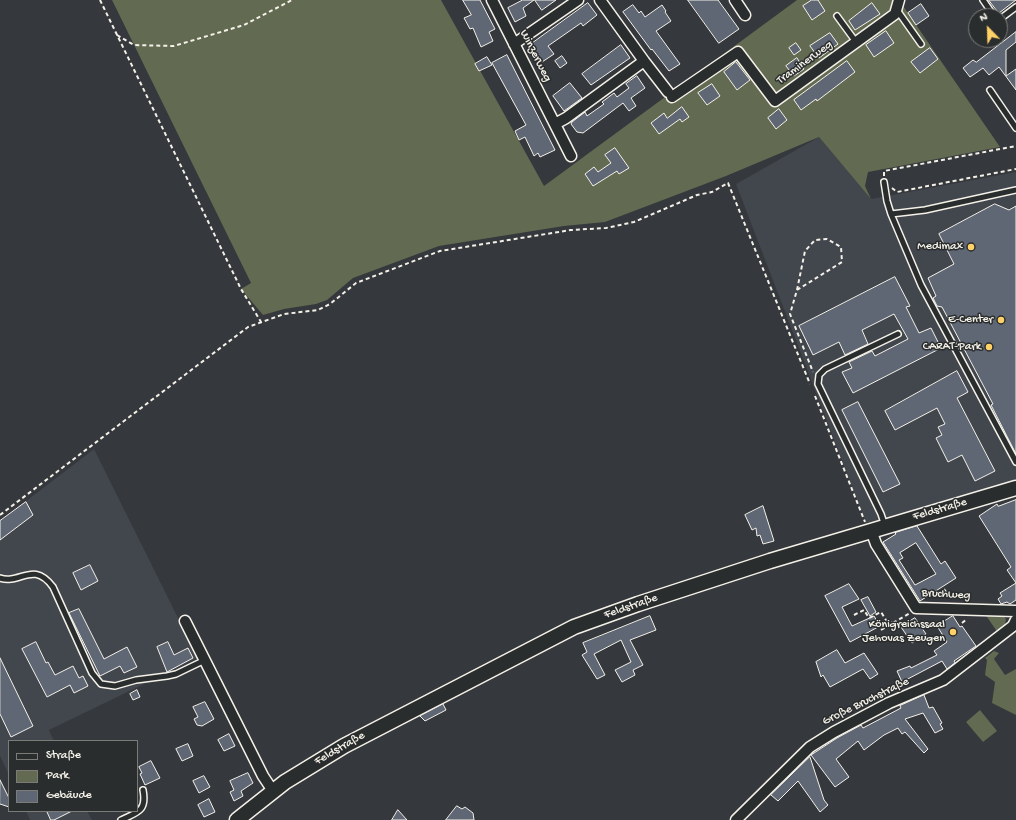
<!DOCTYPE html>
<meta charset="utf-8">
<style>
body{margin:0}
#map{position:relative;width:1016px;height:820px;overflow:hidden;background:#35383c;font-family:"Gochi Hand",sans-serif}
canvas{display:block}
.legend{position:absolute;left:8px;top:740px;width:130px;height:72px;box-sizing:border-box;background:#2a2d2e;border:1px solid #7b7b78;margin:0;padding:5px 7px;list-style:none;font-size:12px;color:#f4f1e8}
.legend li{display:flex;align-items:center;gap:8px;height:20px}
.legend b{width:20px;border:1px solid #7b7b78}
.north{position:absolute;left:968px;top:8px;width:40px;height:40px;box-sizing:border-box;background:#2a2d2e;border:1px solid #7b7b78;border-radius:50%;rotate:337deg;font-size:11px;font-weight:700;line-height:16px;text-align:center;color:#f4f1e8}
.north::after{content:'';display:block;margin:auto;width:14px;height:18px;background:#ffd166;clip-path:polygon(50% 0,100% 100%,50% 72%,0 100%)}
</style>
<div id="map">
<canvas width="1016" height="820"></canvas>
<ul class="legend">
<li><b style="height:5px;background:#2a2d2e"></b>Straße</li>
<li><b style="height:11px;background:#626a51"></b>Park</li>
<li><b style="height:11px;background:#5f6674"></b>Gebäude</li>
</ul>
<div class="north">N</div>
</div>
<script>
const g = document.querySelector('canvas').getContext('2d');
g.lineJoin = 'round';
function paint(path, color) { g.fillStyle = color; g.fill(path, 'evenodd'); }
function stroke(path, color, width, dash) { g.strokeStyle = color; g.lineWidth = width; g.lineCap = dash ? 'butt' : 'round'; g.setLineDash(dash || []); g.stroke(path); }
function write(font, color, halo, rows, align = 'center') {
  g.font = font + ' "Gochi Hand",sans-serif'; g.lineWidth = 3; g.setLineDash([]); g.textBaseline = 'middle'; g.strokeStyle = halo; g.fillStyle = color; for (const [text, x, y, turn = 0] of rows) {
    g.save(); g.translate(x, y); g.rotate((+turn || 0) * Math.PI / 180); g.textAlign = isNaN(turn) ? turn : align; if (halo) g.strokeText(text, 0, 0); g.fillText(text, 0, 0); g.restore();
  }
}
paint(new Path2D(`
 M819 137 871 199 1016 172V483L866 523 736 184Z
 M94 449 198 658 49 730 54 741H9V775L0 756V521Z
 M26 811H87L92 820H30Z`), '#42464d');
paint(new Path2D(`
 M112 0H441L544 186 797 0H899L1000 147 868 172 865 186 871 199 819 137 726 176 605 222 564 226 439 246 353 278 327 300 316 304 284 309 263 315 241 289 251 283Z
 M985 614C993 614 1001 612 1006 619L1004 630 998 633Z
 M994 651 999 653 994 659 1005 675 1016 669V715L992 703 995 682 985 675 987 660 985 658Z
 M980 710 997 731 983 742 966 722Z`), '#626a51');
const building = new Path2D(`
 M463 0H480L495 29 489 32 493 41 481 47 473 28 470 29 464 18 471 15Z
 M523 0H534L523 8 526 16 515 22 508 8Z
 M535 0H556L542 10Z
 M688 0H718L739 29 719 43Z
 M812 0H818L825 11 812 20 803 6Z
 M989 0H1016L999 13Z
 M588 3 597 15 583 26 581 23 548 46 554 54 542 62 530 45Z
 M872 3 880 14 855 30 849 21Z
 M921 4 929 16 916 25 908 13Z
 M633 5 639 13 641 11 645 17 662 5 666 11 665 12 671 21 656 31 680 64 669 71 652 49 651 50 623 12Z
 M886 31 894 43 874 57 866 45Z
 M1016 32V42L1006 50V76L1016 69V90L999 67 989 75 983 68 970 77 963 68 973 60 976 62Z
 M830 33 838 44 819 58 810 46Z
 M796 43 801 50 794 55 789 48Z
 M621 45 630 58 591 85 582 74Z
 M930 48 938 59 920 73 911 62Z
 M507 55 555 150 540 157 538 153 534 156 525 137 519 140 515 131 526 125 492 63Z
 M562 56 567 63 560 68 555 61Z
 M487 57 492 65 479 71 475 64Z
 M797 58 804 69 794 76 786 66Z
 M847 61 855 72 817 101 816 99 801 110 794 100Z
 M736 62 750 80 737 90 724 72Z
 M637 76 645 88 631 98 636 106 629 111 623 103 583 133 577 132 571 124 572 122 585 112 587 116 604 104 602 102 614 93 617 97 629 88 626 84Z
 M570 83 582 98 564 111 553 96Z
 M712 84 720 96 707 105 698 93Z
 M682 107 689 117 682 122 680 119 659 134 651 123 664 113 667 118Z
 M779 109 787 120 776 129 768 118Z
 M615 148 629 168 619 174 617 171 593 186 585 174 594 167 598 172 611 163 605 155Z
 M995 204 1009 210 1016 206V454L991 405 993 404 942 307 937 306 933 298 936 296 928 278 954 264 939 234Z
 M895 277 910 306 906 307 919 333 931 328 941 348 853 393 842 372 852 368 849 362 872 351 875 356 908 339 894 314 862 330 868 344 845 355 839 342 813 355 799 326Z
 M957 371 968 392 957 398 995 471 975 481 962 455 948 462 936 438 942 435 938 427 945 424 937 408 895 430 885 411Z
 M858 402 900 484 883 492 842 410Z
 M1016 500V600L1010 604 1007 602 1001 604 998 599 1002 596 1000 593 1016 583 1007 570 1011 567 979 516 997 504 998 506Z
 M26 502 33 515 0 540V521Z
 M763 506 774 541 763 544 760 535 757 536 756 528 752 530 745 515Z
 M917 526 941 564 945 561 956 578 920 601 883 542 896 534 895 533ZM916 543 936 574 915 585 899 560 903 558 900 553Z
 M90 565 98 581 81 590 73 573Z
 M849 584 859 599 842 607 852 626 874 616 880 626 850 642 825 596Z
 M868 597 876 612 870 616 861 600Z
 M79 609 104 659 127 647 137 667 124 673 120 666 100 676 69 613Z
 M650 616 656 630 630 640 643 665 633 670 635 675 622 682 615 670 631 662 621 640 594 654 605 675 597 679 582 655 587 652 583 643Z
 M953 616 960 627 962 626 976 646 954 661 955 663 947 669 942 661 902 682 897 671 910 666 911 668 937 655 934 651 947 642 937 626Z
 M915 618 926 634 912 643 901 627Z
 M36 642 46 663 48 662 55 675 73 666 79 678 83 676 88 686 74 693 70 685 47 697 22 649Z
 M168 642 174 655 188 648 193 658 167 672 157 647Z
 M837 650 845 663 864 653 878 674 870 679 863 669 830 687 823 675 821 677 816 662Z
 M0 658 33 726 11 737 0 714Z
 M137 690 140 697 133 700 130 694Z
 M924 695 929 708 933 707 942 723 940 724 943 729 935 733 923 713 905 719 928 749 924 753 905 732 902 734 898 728 884 735 864 750 858 741 836 759 849 777 835 787 811 755 837 738 861 725 863 728 901 708 900 706Z
 M205 702 214 719 202 726 197 725 194 719 198 717 193 707Z
 M443 704 446 710 425 721 420 716Z
 M229 734 235 746 224 751 218 740Z
 M188 744 193 756 182 761 176 749Z
 M810 757 824 800 828 805 820 812 798 781 778 801 771 795Z
 M151 761 160 778 145 785 140 774 142 773 139 767Z
 M248 773 253 783 241 791 243 796 234 801 230 792 234 790 230 781Z
 M204 776 210 787 199 793 193 781Z
 M0 780 9 798V807L0 804Z
 M209 799 215 812 204 817 198 805Z
 M457 806 462 809 465 807 473 813 474 820H446Z
 M398 810 407 820H392Z
 M47 811H72L54 820H51Z`);
paint(building, '#5f6674');
stroke(building, '#f4f1e8', 1);
const lane = new Path2D(`
 M983 0 994 16
 M897 10 921 44
 M837 16 856 42
 M1000 19 1016 7
 M990 90 1016 128
 M884 182 887 201 891 214 925 210 1016 190
 M891 214 921 285 1016 462
 M885 526 881 514 818 384 819 375 825 369 898 334
 M0 578C20 585 33 560 53 587L92 673 101 684 115 686 136 680 167 676 176 674 205 660
 M121 820C138 812 147 811 143 790`);
const street = new Path2D(`
 M492 0 571 156
 M735 0 745 15
 M514 44 578 0
 M644 61 668 92
 M672 97 738 52 775 101 895 14 899 0
 M555 124 566 118 644 61 600 0
 M871 530 876 544 916 608 1016 611
 M185 621 263 776 273 791
 M736 820 810 747 834 732 889 703 943 680 1013 626 1016 620`);
const secondary = new Path2D(`
 M237 820 285 782 344 746 574 627 638 604 770 561 1016 488`);
stroke(lane, '#f4f1e8', 8);
stroke(street, '#f4f1e8', 13);
stroke(secondary, '#f4f1e8', 17);
stroke(new Path2D(`
 M100 0 241 289 261 322
 M117 35 134 45 174 46 244 25 292 0
 M884 176V171L1016 146
 M892 188 897 192 1016 169
 M797 290 805 251 815 240 827 239 841 247 842 262 797 290 790 314 813 372
 M815 396 865 522
 M0 515 248 327 284 314 318 310 330 304 356 283 440 251 571 230 606 228 634 222 697 195 712 192 728 183 810 384
 M944 589 951 599
 M854 615 864 610 869 618 881 612 886 620 892 623
 M962 623 967 619
 M881 630 910 613`), '#f4f1e8', 2, [4, 3]);
stroke(lane, '#2a2d2e', 5);
stroke(street, '#2a2d2e', 10);
stroke(secondary, '#2a2d2e', 14);
for (const [x, y, r, color] of [
 [971,247,4,"#ffd166"],
 [1001,320,4,"#ffd166"],
 [989,347,4,"#ffd166"],
 [953,632,4,"#ffd166"]
]) { const dot = new Path2D(); dot.arc(x, y, r, 0, 2 * Math.PI); g.fillStyle = color; g.fill(dot); stroke(dot, '#2a2d2e', 1.5); }
write('12px', '#f4f1e8', '#2a2d2e', [
 ["Winzerweg",535,56,63],
 ["Traminerweg",805,63,-36],
 ["Feldstraße",940,510,-16],
 ["Bruchweg",946,595,3],
 ["Feldstraße",631,607,-19],
 ["Große Bruchstraße",866,702,-26],
 ["Feldstraße",340,749,-30]
]);
write('12px', '#f4f1e8', '#2a2d2e', [
 ["Medimax",963,247],
 ["E-Center",993,320],
 ["CARAT-Park",981,347],
 ["Königreichssaal",945,625],
 ["Jehovas Zeugen",945,639]
], 'right');
</script>
